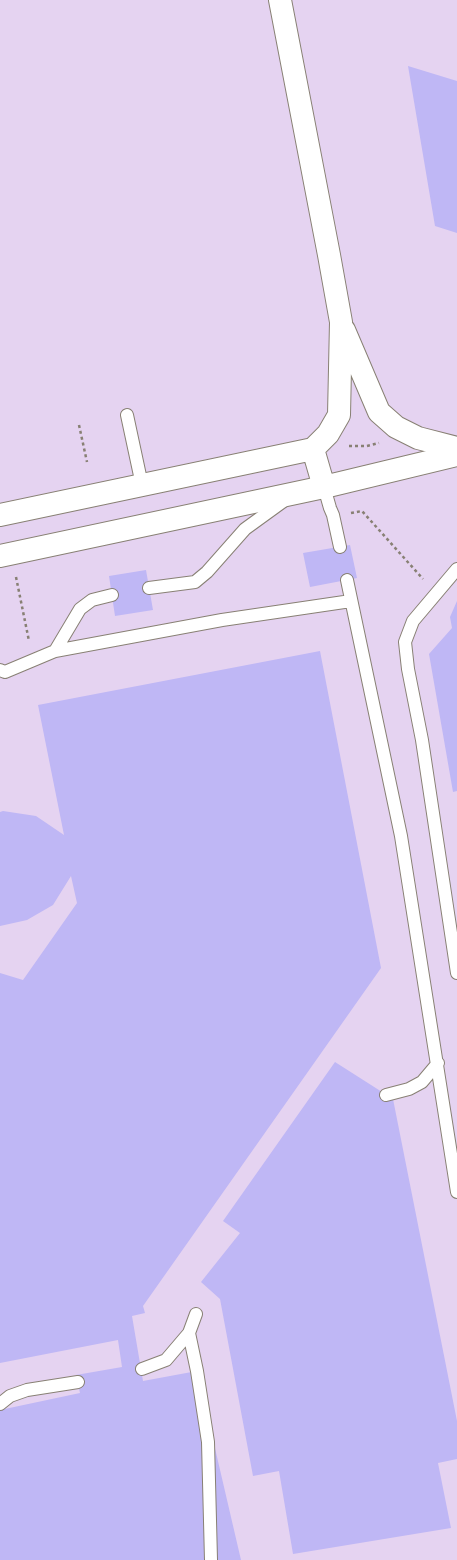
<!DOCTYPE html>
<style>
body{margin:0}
canvas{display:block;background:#f4e5cd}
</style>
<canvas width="457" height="1560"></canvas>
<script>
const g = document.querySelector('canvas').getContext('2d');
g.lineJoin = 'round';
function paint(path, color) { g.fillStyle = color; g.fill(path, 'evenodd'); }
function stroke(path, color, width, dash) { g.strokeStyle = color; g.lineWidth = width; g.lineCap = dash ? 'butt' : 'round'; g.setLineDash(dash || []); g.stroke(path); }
paint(new Path2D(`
 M0 0H457V1560H0Z`), '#e5d3f1');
paint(new Path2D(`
 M408 66 457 81V233L435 226Z
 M350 545 357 578 310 587 303 553Z
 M146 570 153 610 115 616 109 576Z
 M457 601V791L453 792 429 654 452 628 450 617Z
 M320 651 381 968 143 1306 145 1313 132 1316 143 1381 197 1371 241 1560H0V1410L80 1393 76 1375 122 1367 118 1340 0 1363V973L23 980 77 903 71 876 53 905 27 920 0 926V812L3 811 36 816 64 835 38 705Z
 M335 1062 393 1099 457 1421V1459L438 1463 451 1528 293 1554 279 1471 253 1476 220 1299 201 1282 240 1233 223 1221Z`), '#bfb7f5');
const service = new Path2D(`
 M127 415 142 485
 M324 487 330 508 333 515 340 547
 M457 569 413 621 405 642 408 669 422 740 457 973
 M347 580 401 836 457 1192
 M149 588 195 582 207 572 245 529 285 500
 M55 651 80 609 92 600 112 595
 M0 670 5 672 55 651 222 620 351 601
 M386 1095 409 1089 422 1082 438 1063
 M196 1314 189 1333 197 1371 208 1442 211 1560
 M142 1369 166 1360 189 1333
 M0 1404 10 1396 27 1390 78 1382`);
const minor = new Path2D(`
 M344 330 379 412 396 427 418 438 457 448
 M313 449 324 487
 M0 515 313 449 328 434 339 415 341 322 329 255 280 0
 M0 556 324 487 457 455`);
stroke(service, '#888074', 14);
stroke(minor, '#888074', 24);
stroke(new Path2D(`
 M79 425 87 462
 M349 446H367L379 443
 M351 513 362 511 423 579
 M16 577 29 641`), '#888074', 2.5, [3, 3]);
stroke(service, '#fff', 12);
stroke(minor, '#fff', 22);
</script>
